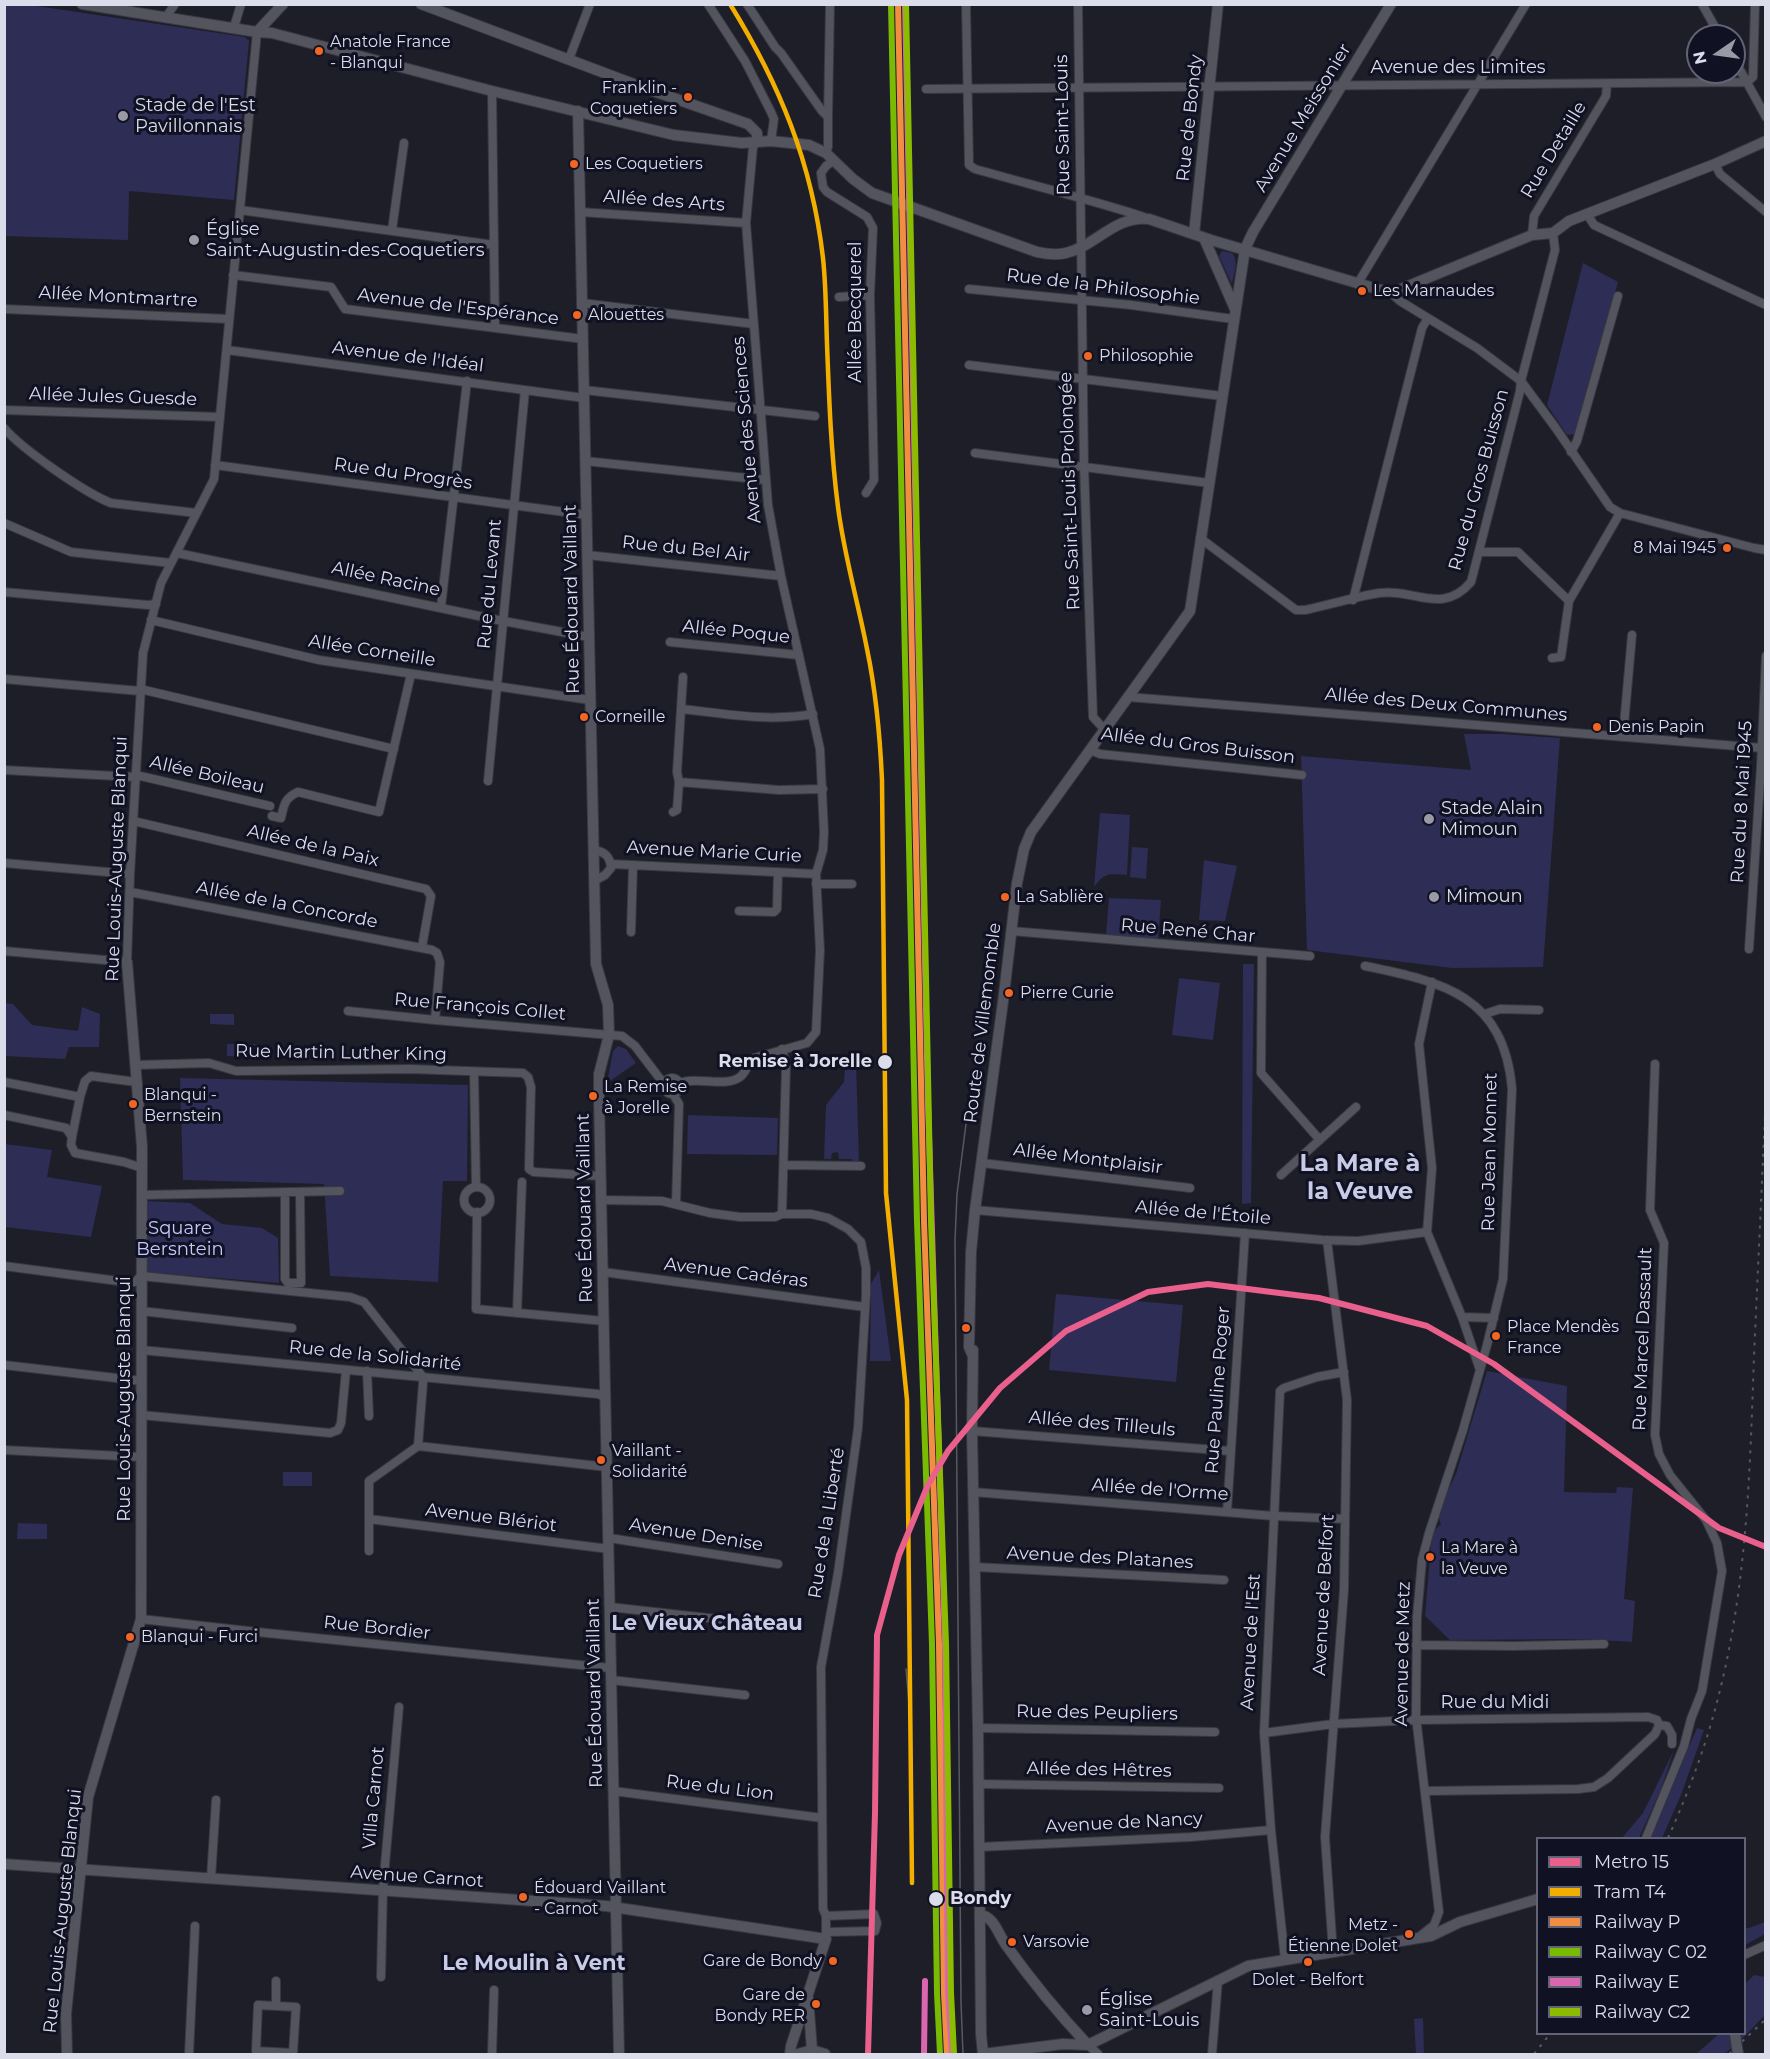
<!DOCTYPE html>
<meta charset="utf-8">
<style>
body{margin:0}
#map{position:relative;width:1770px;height:2059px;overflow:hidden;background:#1e1e29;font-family:Montserrat,sans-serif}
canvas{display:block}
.frame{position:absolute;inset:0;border:6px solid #dcddeb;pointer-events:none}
.legend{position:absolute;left:1536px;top:1837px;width:210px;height:198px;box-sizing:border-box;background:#111124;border:2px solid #626374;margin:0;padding:8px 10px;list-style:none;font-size:18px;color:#dcddeb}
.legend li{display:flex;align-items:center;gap:12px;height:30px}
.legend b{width:30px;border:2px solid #626374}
.north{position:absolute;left:1686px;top:24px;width:60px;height:60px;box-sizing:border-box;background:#111124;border:2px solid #626374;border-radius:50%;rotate:257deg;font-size:16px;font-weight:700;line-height:24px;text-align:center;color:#dcddeb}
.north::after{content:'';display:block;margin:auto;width:21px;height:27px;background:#9a9aa7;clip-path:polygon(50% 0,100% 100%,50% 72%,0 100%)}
</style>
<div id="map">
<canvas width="1770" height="2059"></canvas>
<div class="frame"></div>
<ul class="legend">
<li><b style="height:8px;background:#e8608b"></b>Metro 15</li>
<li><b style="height:8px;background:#f2af00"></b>Tram T4</li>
<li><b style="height:8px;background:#f28e42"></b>Railway P</li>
<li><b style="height:8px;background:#79bb02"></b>Railway C 02</li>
<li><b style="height:8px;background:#d966af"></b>Railway E</li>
<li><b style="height:8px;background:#8cbc00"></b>Railway C2</li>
</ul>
<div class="north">N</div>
</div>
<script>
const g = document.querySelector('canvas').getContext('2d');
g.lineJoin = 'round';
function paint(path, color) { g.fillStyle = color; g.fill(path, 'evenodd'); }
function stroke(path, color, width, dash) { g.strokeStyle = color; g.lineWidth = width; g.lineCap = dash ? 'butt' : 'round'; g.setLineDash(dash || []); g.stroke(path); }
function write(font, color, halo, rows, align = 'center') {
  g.font = font + ' Montserrat,sans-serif'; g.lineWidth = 6; g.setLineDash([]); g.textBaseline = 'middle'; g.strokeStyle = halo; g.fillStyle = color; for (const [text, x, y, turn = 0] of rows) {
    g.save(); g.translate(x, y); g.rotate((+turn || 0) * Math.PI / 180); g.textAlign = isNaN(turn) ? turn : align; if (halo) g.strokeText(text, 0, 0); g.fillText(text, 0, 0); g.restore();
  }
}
paint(new Path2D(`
 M5 4 30 5 245 37 249 41 234 200 129 191 128 240 5 236Z
 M1222 251 1232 253C1239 261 1234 274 1232 284L1219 256Z
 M1583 263 1618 282 1575 434 1567 435 1547 405Z
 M1464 734H1502L1560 738 1543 967 1452 968 1307 950 1301 756 1471 770Z
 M1100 813 1130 815 1127 875C1109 874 1105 872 1094 887Z
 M1132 847 1148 848 1146 879 1130 877Z
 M1204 860 1237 866 1225 921 1199 920Z
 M1109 898 1161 900 1158 940 1106 935Z
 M1243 964H1254L1251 1203 1242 1204Z
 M1179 978 1220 983 1213 1040 1172 1035Z
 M5 1003 13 1004 32 1025 78 1031 82 1007 100 1014 99 1047H69L65 1059 5 1056Z
 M210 1014H234V1025L210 1024Z
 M227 1044H257V1057L227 1056Z
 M618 1046 626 1049 636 1063 607 1083 613 1051Z
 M840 1058 856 1062 859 1162H852V1159H839L838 1152 832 1153 831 1159H824L826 1105 844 1082 845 1067 838 1062Z
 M180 1078 468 1085 467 1181H443L438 1282 330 1276 324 1184 183 1180Z
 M688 1115 778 1118 777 1155 687 1154Z
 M5 1144 52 1150 47 1177 102 1186 91 1237 5 1227Z
 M145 1201 190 1203 222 1224 262 1228 278 1238 279 1283 145 1272Z
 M879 1270 891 1361H870L871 1284Z
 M1056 1294 1183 1305 1176 1382 1049 1370Z
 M1487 1371 1567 1386 1564 1492 1616 1493 1617 1487 1633 1488 1624 1599 1635 1601 1632 1642 1585 1639 1450 1640 1425 1616 1432 1533 1441 1524 1437 1513 1456 1474Z
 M283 1472H312V1486H283Z
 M18 1523 47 1524V1539H17Z
 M1697 1728 1704 1730 1681 1795 1662 1838H1651Z
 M1674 1750 1661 1789 1639 1838H1622L1643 1813Z
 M1765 1922V1934L1745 1945V1928H1749Z
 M1754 1975 1765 1977V2015L1741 2040 1740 2034H1744L1745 1984Z
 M1423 2018 1424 2054H1416L1414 2019Z
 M1719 2034H1729L1732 2048 1724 2054H1696Z`), '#2d2d56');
const minor = new Path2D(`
 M708 4 745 61 771 112 774 119 771 141
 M747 4 775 47 781 53 822 111 828 117V147L826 153
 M966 4 969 165 975 169C1031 185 1089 199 1144 217
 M1078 4 1084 466 1093 717 1105 730
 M1702 4 1720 36
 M166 17 175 4
 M234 27 241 4
 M569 59 590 4
 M1734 59 1766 117
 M926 89 1747 82 1753 77 1755 4
 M492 91 495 328
 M828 117 830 4
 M834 160 826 166 821 173 823 187 827 192 867 217 873 228 870 295 874 480 866 493
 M1715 164 1720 174 1766 212
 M240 210 494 245
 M580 212 746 223
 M1587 214 1594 225 1766 305
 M392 230 404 143
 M1532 235 1534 216 1606 96 1607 84
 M233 275 331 287 345 309 583 339
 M1358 283 1526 4
 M969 289 1131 305 1233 319
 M1391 293 1400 301 1477 348 1521 381 1555 427 1610 507 1620 513 1754 548 1766 550
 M839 297 870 295
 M582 303 754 324
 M4 309 229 319
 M227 350 584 398
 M969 365 1222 396
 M584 390 815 416
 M4 410 220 417
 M4 428C22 449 85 493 111 503L196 513
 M1571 452 1577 441 1618 296
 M975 453 1209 483
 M585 461 766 480
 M215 465 587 515
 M4 523 71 552 171 563
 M1200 538 1296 610H1305C1329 605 1354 597 1379 593 1414 588 1442 616 1471 582L1520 391 1521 381 1555 250 1553 233
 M1479 552H1518L1569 601 1561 657 1552 658
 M177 553 503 621 589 637
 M587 555 781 576
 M4 592 148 605 156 604
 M1353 600 1422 328 1428 318
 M1569 601 1620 513
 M441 607 467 381
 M151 620 319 660 590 700
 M670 642 799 655
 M4 679 140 691
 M140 689 394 749
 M1128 697 1762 748
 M682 709C726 714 769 722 813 714
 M1623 736 1632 635
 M1090 750 1100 754 1302 775
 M4 770 135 777
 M136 775 270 806
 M488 781 525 390
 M679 782 779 790 823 789
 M673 812 677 810 679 782 677 772 683 677
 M272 816 281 818C284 804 285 798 298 792L379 812 411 674
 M133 821 426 889 431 896 422 947
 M594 850C605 852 610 856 611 868L605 875 594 881
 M4 863 130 874
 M611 864 816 874
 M816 884H852
 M130 892 432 950 437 953 440 962 435 1020
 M739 911 774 912 777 909 778 872
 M1011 931 1262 952 1261 1073 1320 1140
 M631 932 633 865
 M1749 949 1761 766 1766 656
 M4 951 127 962 130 874 143 653 161 583 214 479 257 32
 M1262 952 1310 956
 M1365 966C1444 982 1504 996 1512 1089L1503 1279 1487 1345 1463 1430 1429 1533 1422 1560 1417 1617 1416 1717 1439 1912 1434 1925 1419 1937
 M1432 982 1419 1044 1432 1168 1427 1232 1462 1317 1480 1370
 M348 1011 435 1020 622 1036 635 1046 664 1084
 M1485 1014 1500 1009 1539 1010
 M136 1065 209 1063 236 1071 410 1069 523 1073 528 1077 531 1087 529 1169 534 1172 600 1176
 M474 1072 476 1187
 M664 1086a8 8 0 1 1 16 0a8 8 0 1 1-16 0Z
 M4 1082 80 1097
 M136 1082 91 1076 85 1081 80 1097 72 1137 71 1145 75 1153 124 1162 142 1168
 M680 1083C697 1076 725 1088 740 1077 747 1072 747 1063 754 1058L807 1043 816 1032 820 950 816 874 823 850 824 832 820 749 781 576 768 505 746 223 753 147 757 141
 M673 1094 679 1104 676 1204
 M4 1115 66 1128 72 1137
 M982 1163 1190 1188
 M784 1165 861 1166
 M1281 1175 1356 1107
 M464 1200a13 13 0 1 1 26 0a13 13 0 1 1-26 0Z
 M285 1193V1279L288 1283H301L300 1193
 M142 1195 340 1191
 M600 1200 662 1201 710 1213 740 1217H775L782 1214H811L828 1218 848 1229 861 1242 866 1268V1295L858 1428 838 1573 821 1667 823 1909 826 1916V1939
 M975 1210 1323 1240 1358 1241 1427 1232
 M477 1212 476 1309 604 1321
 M782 1214 786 1066 782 1049
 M1327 1240 1347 1400 1344 1590 1325 1837 1333 1952
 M4 1266 126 1282H135L141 1276 350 1297 364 1302 423 1377V1383L418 1446 369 1481V1551
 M603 1272 865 1307
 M141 1311 292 1328
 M517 1313 522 1182
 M1462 1317 1494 1318
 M141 1350 598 1394 605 1397
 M4 1365 142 1381
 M367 1371 369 1416
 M141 1415 330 1433 338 1430 341 1423 346 1370
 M972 1431 1230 1451
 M418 1446 607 1467
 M4 1450 141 1457
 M973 1492 1274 1516 1345 1519
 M1227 1512 1245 1233
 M369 1519 609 1549
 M609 1538 778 1564
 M975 1567 1224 1580
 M610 1607 753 1623
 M141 1619 257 1632 610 1668
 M1416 1645 1514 1646 1604 1644
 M611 1680 745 1695
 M978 1728 1215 1732
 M1264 1733 1333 1724 1416 1720 1648 1717 1657 1720 1659 1725 1667 1726 1672 1735V1744
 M978 1784 1219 1788
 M613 1791 822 1818
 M1425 1791 1578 1789 1594 1787 1608 1778 1655 1734 1659 1725
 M1646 1838 1684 1746 1691 1719 1702 1691 1722 1571 1717 1543 1706 1520 1670 1475 1659 1454 1655 1435 1664 1243 1650 1210 1655 1064
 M979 1847 1191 1837 1271 1830
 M211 1878 216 1800
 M826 1932 875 1931 877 1923 874 1914 826 1916
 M1744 1955 1766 1945
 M1285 1960 1271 1830 1264 1733 1280 1391 1284 1388 1317 1377 1344 1372
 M381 1977 383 1887 399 1707
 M258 2005 296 2007 293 2053 256 2051Z
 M276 2006V1981
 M1088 2045 1098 2054
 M189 2054 195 1926
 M492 2054 494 1990
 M1212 2054 1218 1980`);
const tertiary = new Path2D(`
 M82 4 257 32 272 33 492 91 674 135 742 143 771 141 809 145 826 153 853 179 872 193 1037 252C1046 254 1057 255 1066 253 1096 246 1115 215 1149 219L1211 240 1391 293 1532 235 1553 233 1569 221 1715 164 1766 141
 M421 4 639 86 748 124 757 133V141
 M257 32 283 4
 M578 111 596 964 608 1005 609 1035 599 1074V1099L619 2054
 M1194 234 1218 4
 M1204 238 1235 309
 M973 1350 972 1431 978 1728 981 2034 983 2054
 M972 1354 969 1347 971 1252 975 1210 1004 994 1017 883 1024 849 1031 832 1190 611 1245 249 1253 232 1391 4
 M4 1864 606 1906 826 1939 791 2046 790 2054
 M980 1915C994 1916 998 1934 1006 1945 1031 1980 1058 2013 1088 2045
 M808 1998 812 2050
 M67 2054 66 2014 88 1797 141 1619 142 1147 127 962
 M798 2054 812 2050 825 2054
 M983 2054 1063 2044 1088 2045 1248 1966 1431 1936 1460 1922 1538 1899`);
stroke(minor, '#383840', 10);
stroke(tertiary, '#383840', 12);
stroke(minor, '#53545d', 8);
stroke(tertiary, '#53545d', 10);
stroke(new Path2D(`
 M906 1669 911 1725
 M963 2054 961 2003 955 1240 957 1194 966 1124`), '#585960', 1.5);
stroke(new Path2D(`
 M1668 1838C1688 1793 1706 1746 1718 1698 1747 1586 1750 1471 1754 1356 1758 1268 1762 1181 1766 1093
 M945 2033 947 2054
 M1534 2054 1550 2034
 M1729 2054 1766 2019`), '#585960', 2, [3, 6]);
const tertiaryBridge = new Path2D(`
 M1735 2034 1738 2054`);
stroke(tertiaryBridge, '#383840', 12, []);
stroke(tertiaryBridge, '#53545d', 10);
stroke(new Path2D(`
 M898 4 924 1221 939 1644 944 1993 947 2054`), '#f28e42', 6);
stroke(new Path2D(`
 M891 4 917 1221 932 1644 937 1993 940 2054`), '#79bb02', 6);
stroke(new Path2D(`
 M905 4 928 1104 945 1644 948 1993 952 2054
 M924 2054 925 1981`), '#d966af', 6);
stroke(new Path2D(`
 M906 4 931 1221 946 1644 951 1993 954 2054`), '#8cbc00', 6);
stroke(new Path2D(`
 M730 4C780 85 812 163 823 258 826 286 826 315 827 344 829 398 831 453 838 507 844 555 858 602 867 649 876 692 880 736 882 780L886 1193 907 1400 912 1883`), '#f2af00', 4.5);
stroke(new Path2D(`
 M868 2054 875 1813 877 1635 899 1555 928 1485 948 1451 1000 1388 1066 1331 1148 1292 1208 1284 1319 1298 1427 1326 1494 1364 1719 1528 1766 1547`), '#e8608b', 6);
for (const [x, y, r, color] of [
 [319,51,5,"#f26522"],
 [688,97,5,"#f26522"],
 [123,116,6,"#9a9aa7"],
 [574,164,5,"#f26522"],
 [194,240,6,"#9a9aa7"],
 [1362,291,5,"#f26522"],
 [577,315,5,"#f26522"],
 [1088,356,5,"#f26522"],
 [1727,548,5,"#f26522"],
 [584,717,5,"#f26522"],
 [1597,727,5,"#f26522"],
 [1429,819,6,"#9a9aa7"],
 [1005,897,5,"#f26522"],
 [1434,897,6,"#9a9aa7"],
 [1009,993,5,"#f26522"],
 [885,1062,8,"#dcddeb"],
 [593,1096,5,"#f26522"],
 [133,1104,5,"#f26522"],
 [966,1328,5,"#f26522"],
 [1496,1336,5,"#f26522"],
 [601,1460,5,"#f26522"],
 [1430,1557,5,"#f26522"],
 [130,1637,5,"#f26522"],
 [523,1897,5,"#f26522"],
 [936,1899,8,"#dcddeb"],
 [1409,1934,5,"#f26522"],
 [1012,1942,5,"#f26522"],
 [833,1961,5,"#f26522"],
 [1308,1962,5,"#f26522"],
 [816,2004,5,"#f26522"],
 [1087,2010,6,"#9a9aa7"]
]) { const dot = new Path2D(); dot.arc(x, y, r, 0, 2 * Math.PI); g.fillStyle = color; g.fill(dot); stroke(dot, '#111124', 2); }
write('16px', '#dcddeb', '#111124', [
 ["Anatole France",330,42],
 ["- Blanqui",330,63],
 ["Franklin -",677,88,"right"],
 ["Coquetiers",677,109,"right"],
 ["Les Coquetiers",585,164],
 ["Les Marnaudes",1373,291],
 ["Alouettes",588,315],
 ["Philosophie",1099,356],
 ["8 Mai 1945",1716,548,"right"],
 ["Corneille",595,717],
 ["Denis Papin",1608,727],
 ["La Sablière",1016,897],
 ["Pierre Curie",1020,993],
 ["La Remise",604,1087],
 ["à Jorelle",604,1108],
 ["Blanqui -",144,1095],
 ["Bernstein",144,1116],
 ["Place Mendès",1507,1327],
 ["France",1507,1348],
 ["Vaillant -",612,1451],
 ["Solidarité",612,1472],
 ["La Mare à",1441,1548],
 ["la Veuve",1441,1569],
 ["Blanqui - Furci",141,1637],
 ["Édouard Vaillant",534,1888],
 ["- Carnot",534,1909],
 ["Metz -",1398,1925,"right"],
 ["Étienne Dolet",1398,1946,"right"],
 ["Varsovie",1023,1942],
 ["Gare de Bondy",822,1961,"right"],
 ["Dolet - Belfort",1308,1980,"center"],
 ["Gare de",805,1995,"right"],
 ["Bondy RER",805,2016,"right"]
], 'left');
write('18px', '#dcddeb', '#111124', [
 ["Avenue des Limites",1458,68],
 ["Rue de Bondy",1190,118,-84],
 ["Avenue Meissonier",1303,118,-59],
 ["Rue Saint-Louis",1063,125,-91],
 ["Rue Detaille",1554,150,-59],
 ["Allée des Arts",664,201,4],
 ["Rue de la Philosophie",1103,287,7],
 ["Allée Montmartre",118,297,3],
 ["Avenue de l'Espérance",458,307,7],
 ["Allée Becquerel",856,312,-90],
 ["Avenue de l'Idéal",408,357,7],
 ["Allée Jules Guesde",113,397,2],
 ["Avenue des Sciences",747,430,-95],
 ["Rue du Progrès",403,474,8],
 ["Rue du Gros Buisson",1479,480,-75],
 ["Rue Saint-Louis Prolongée",1070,491,-92],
 ["Rue du Bel Air",686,549,6],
 ["Allée Racine",386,579,12],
 ["Rue du Levant",490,584,-85],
 ["Rue Édouard Vaillant",572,599,-91],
 ["Allée Poque",736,632,6],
 ["Allée Corneille",372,651,9],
 ["Allée des Deux Communes",1446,705,5],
 ["Allée du Gros Buisson",1198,746,7],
 ["Allée Boileau",207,775,13],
 ["Rue du 8 Mai 1945",1742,802,-87],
 ["Allée de la Paix",313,846,13],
 ["Avenue Marie Curie",714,852,3],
 ["Rue Louis-Auguste Blanqui",117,859,-88],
 ["Allée de la Concorde",287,905,11],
 ["Rue René Char",1188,931,5],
 ["Rue François Collet",480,1007,5],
 ["Route de Villemomble",983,1023,-83],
 ["Rue Martin Luther King",341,1053,1],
 ["Rue Jean Monnet",1490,1152,-89],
 ["Allée Montplaisir",1088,1159,7],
 ["Rue Édouard Vaillant",585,1208,-91],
 ["Allée de l'Étoile",1203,1213,5],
 ["Avenue Cadéras",736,1273,7],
 ["Rue Marcel Dassault",1643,1339,-88],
 ["Rue de la Solidarité",375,1356,6],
 ["Rue Pauline Roger",1218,1390,-86],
 ["Rue Louis-Auguste Blanqui",125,1399,-90],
 ["Allée des Tilleuls",1102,1424,5],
 ["Allée de l'Orme",1160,1490,4],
 ["Avenue Blériot",491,1518,7],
 ["Rue de la Liberté",827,1523,-81],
 ["Avenue Denise",696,1535,9],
 ["Avenue des Platanes",1100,1558,3],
 ["Avenue de Belfort",1324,1595,-87],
 ["Rue Bordier",377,1628,6],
 ["Avenue de l'Est",1251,1642,-87],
 ["Avenue de Metz",1403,1654,-89],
 ["Rue Édouard Vaillant",595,1693,-91],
 ["Rue du Midi",1495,1703],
 ["Rue des Peupliers",1097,1713,1],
 ["Allée des Hêtres",1099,1770,1],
 ["Rue du Lion",720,1788,7],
 ["Villa Carnot",374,1798,-85],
 ["Avenue de Nancy",1124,1823,-3],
 ["Avenue Carnot",417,1877,4],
 ["Rue Louis-Auguste Blanqui",63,1911,-84]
]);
write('18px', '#dcddeb', '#111124', [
 ["Stade de l'Est",135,106],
 ["Pavillonnais",135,127],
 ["Église",206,230],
 ["Saint-Augustin-des-Coquetiers",206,251],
 ["Stade Alain",1441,809],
 ["Mimoun",1441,830],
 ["Mimoun",1446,897],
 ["Église",1099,2000],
 ["Saint-Louis",1099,2021]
], 'left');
write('bold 18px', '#dcddeb', '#111124', [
 ["Remise à Jorelle",872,1062],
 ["Bondy",950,1899,"left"]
], 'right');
write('18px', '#c5c9fe', '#111124', [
 ["Square",180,1229],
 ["Bersntein",180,1250]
]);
write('bold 21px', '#c8cbe6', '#111124', [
 ["Le Vieux Château",707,1624],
 ["Le Moulin à Vent",534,1964]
]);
write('bold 24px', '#c8cbe6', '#111124', [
 ["La Mare à",1360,1164],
 ["la Veuve",1360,1192]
]);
</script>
